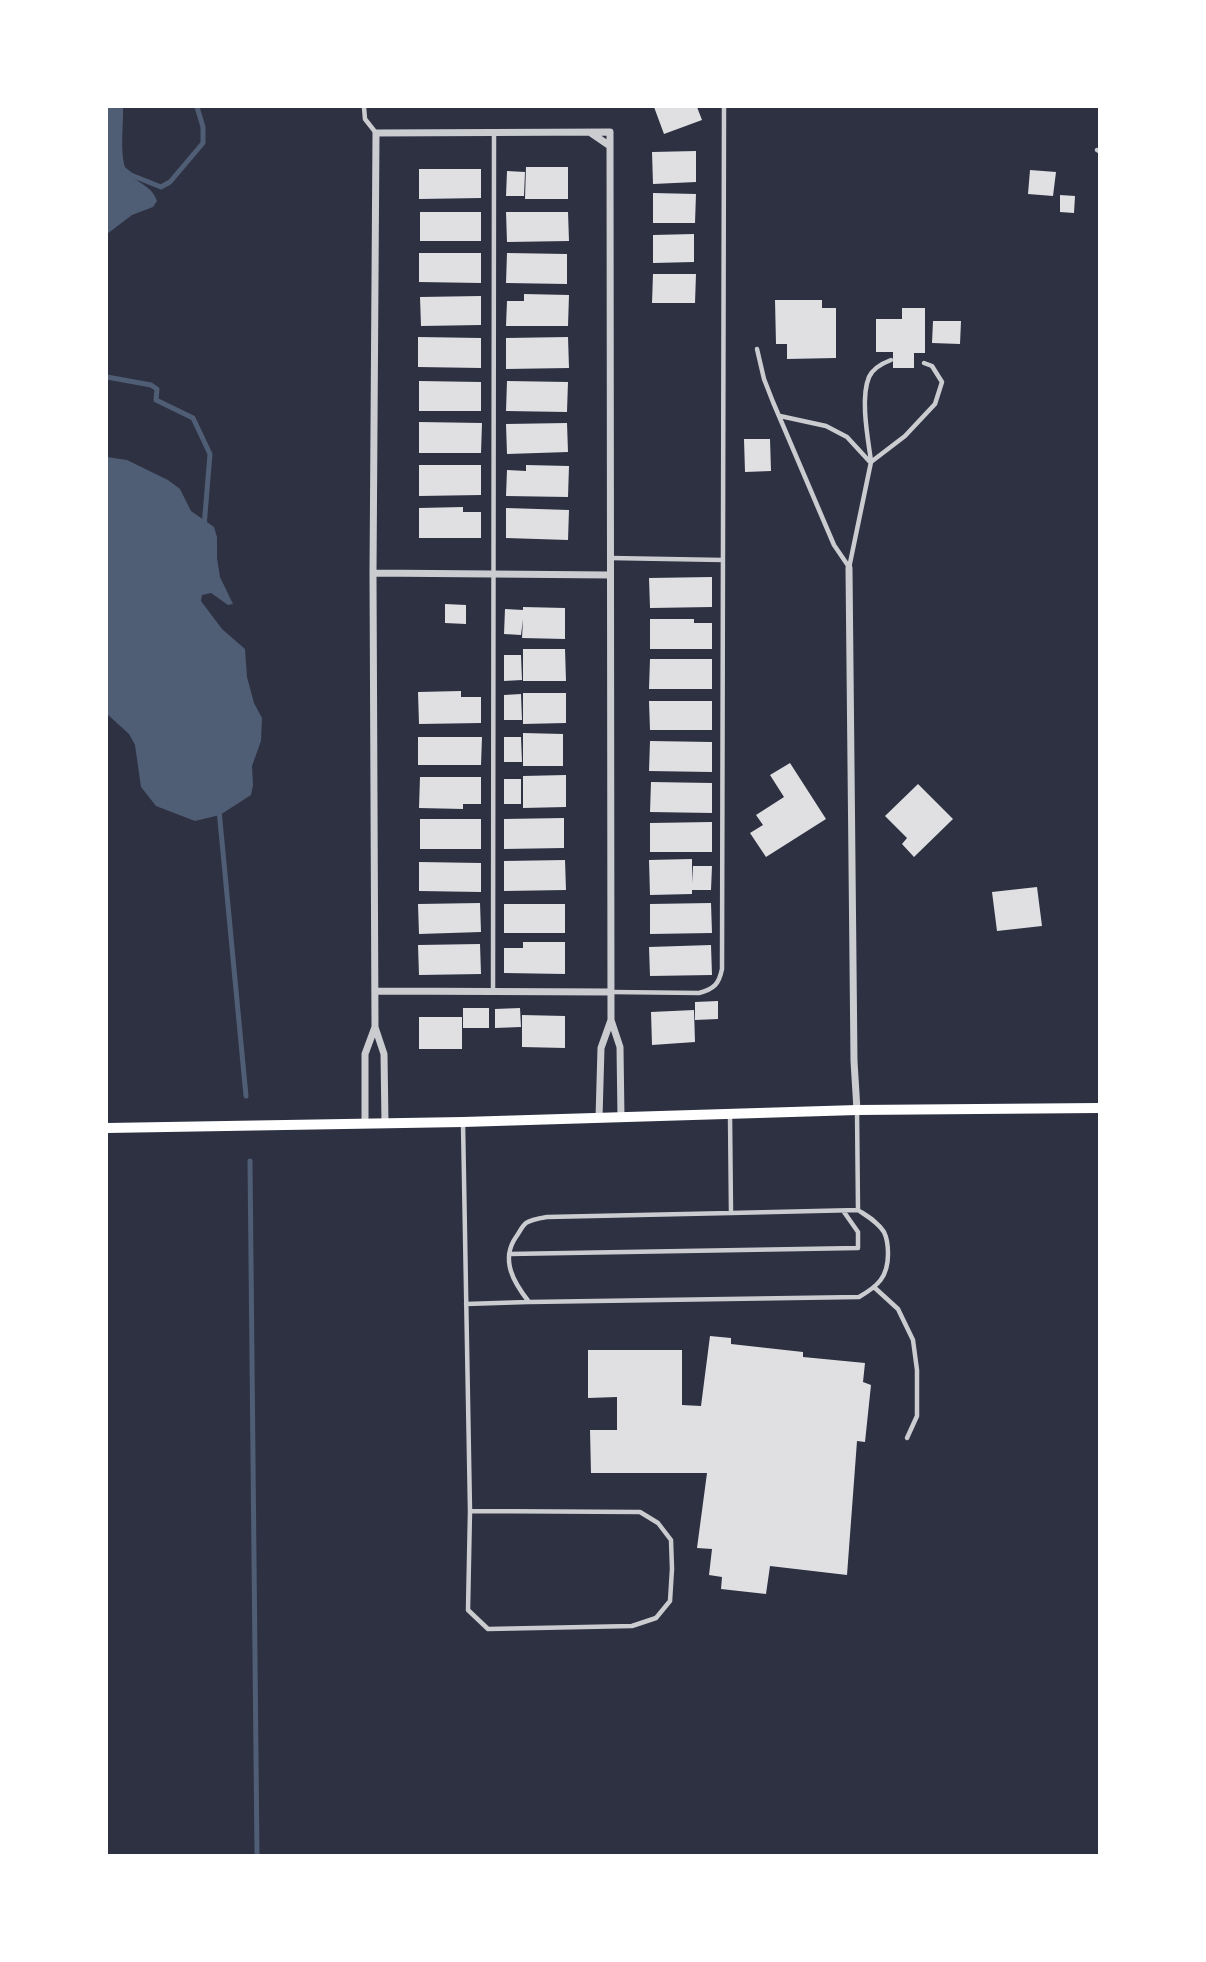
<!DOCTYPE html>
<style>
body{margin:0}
#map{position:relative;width:1206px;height:1962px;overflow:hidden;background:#2d3142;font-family:"Times New Roman",serif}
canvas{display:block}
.frame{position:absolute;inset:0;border:108px solid #fff;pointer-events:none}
</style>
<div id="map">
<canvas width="1206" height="1962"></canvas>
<div class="frame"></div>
</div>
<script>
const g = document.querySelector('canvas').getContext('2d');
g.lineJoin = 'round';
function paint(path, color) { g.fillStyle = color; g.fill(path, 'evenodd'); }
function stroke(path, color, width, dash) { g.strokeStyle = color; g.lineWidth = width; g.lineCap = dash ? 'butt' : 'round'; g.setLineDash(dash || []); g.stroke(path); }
paint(new Path2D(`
 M107 107H123C124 123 118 163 129 174 139 184 152 186 157 201L153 207 132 215 107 234Z
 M107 457 127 460 168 480 180 489 191 511 214 527 217 537V558L220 577 233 604 228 605 211 593 202 595 201 601 222 629 245 649 247 677 254 703 262 718 261 741 252 766 253 785 251 795 220 815 195 821 156 806 141 787 135 745 129 734 107 714Z`), '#4f5d75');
stroke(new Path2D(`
 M123 169 131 175 161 187 170 182 203 143V127L197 107
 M107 377 151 385 157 389 156 400 193 418 210 454 204 527
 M219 810 246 1096
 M250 1161 257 1855`), '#4f5d75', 5);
paint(new Path2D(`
 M654 107H697L702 120 664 134Z
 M696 151V182L653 184 652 152Z
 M526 167H568V199H525Z
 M419 169H481V198L419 199Z
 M1030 170 1056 172 1053 196 1028 194Z
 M507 171 525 172 524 196H506Z
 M653 193 696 194 695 223H653Z
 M1060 195 1075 196 1074 213 1060 212Z
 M420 212H481V241H420Z
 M506 212H568L569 241 507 242Z
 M694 234V262L653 263V235Z
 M419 253H481V283L419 282Z
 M507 253 567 254V284L506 283Z
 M653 274H696L695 303H652Z
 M524 294 569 295 568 326H506L507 301H524Z
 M481 296V325L421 326 420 297Z
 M775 300H822V308H836V358L787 359V344H776Z
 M902 308H925V353H914V368H893V352H876V319H902Z
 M933 321H961L960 344 932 343Z
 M418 337 481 338V368L418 367Z
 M568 337 569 368 506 369V338Z
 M419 381 481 382V411H419Z
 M507 381 568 382 567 412 506 411Z
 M419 422 482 423 481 453H419Z
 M567 423 568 452 507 454 506 424Z
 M744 439H770L771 471 745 472Z
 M419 465H481V495L419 496Z
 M526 465 569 466 568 497 506 496 507 470 526 471Z
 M463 507V512H481V538H419V508Z
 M506 508 569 510 568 540 506 538Z
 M712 577V607L650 608 649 578Z
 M445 604 466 605V624L445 623Z
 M523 607 565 608V639L522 638 523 619 521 635 504 634 505 609 523 610Z
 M650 619H694V623H712V649H650Z
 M523 649H565L566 681H523Z
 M504 655H521L522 680 504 681Z
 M650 659H712V689H649Z
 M461 691V697H481V723L419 724 418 692Z
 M523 693H566V723L523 724Z
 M521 694 522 720H504V695Z
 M649 701H712V730H650Z
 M523 733 563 734V766H523Z
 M418 737H482L481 765H418Z
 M504 737H521L522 762H504Z
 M650 741 712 742V772L649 771Z
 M790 763 826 819 766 857 750 833 763 825 756 815 784 797 770 775Z
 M566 775V807L523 808V776Z
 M420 777H481V804H463V809L419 808Z
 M504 779H521V804H504Z
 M651 782 712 783V813L650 812Z
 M918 784 953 819 914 857 902 844 907 838 885 816Z
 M564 818V848L504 849V819Z
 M420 819H481V849H420Z
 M712 822V852H650V823Z
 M692 859V883L693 866H712L711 890H692V894L650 895 649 860Z
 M565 860 566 890 504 891V861Z
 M419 862 481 863V892L419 891Z
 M1037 887 1042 926 997 931 992 892Z
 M480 903 481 932 419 934 418 904Z
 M711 903 712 933 650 934V904Z
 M504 904H565V933H504Z
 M523 942H565V974L504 973V948H523Z
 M480 944 481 974 419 975 418 945Z
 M711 945 712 975 650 976 649 947Z
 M718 1001V1019L695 1020V1002Z
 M463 1008H489V1028H463Z
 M520 1008 521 1027 495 1028V1009Z
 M694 1010 695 1042 652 1045 651 1012Z
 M522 1015 565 1016V1048L522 1047Z
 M419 1017H462V1049H419Z
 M710 1336 731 1338V1344L803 1352V1357L865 1363 863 1382 871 1385 865 1442 857 1441 847 1575 770 1566 766 1594 721 1589 722 1577 709 1575 712 1549 697 1548 707 1473H591L590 1430H617V1397L588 1398V1350H682V1405L701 1406Z`), '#e0e0e3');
stroke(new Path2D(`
 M364 107 365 119 376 133
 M1097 150 1099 151
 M757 349 764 379 773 402 834 545 849 567
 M780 416 826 426 847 437 870 462
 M871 461C868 439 860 398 869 377 873 368 883 363 891 360
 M610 558 723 560
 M849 568 871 462 905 436 935 404 942 382 932 366 924 363
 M493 991 494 133
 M611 992 699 993C714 989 719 984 722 969L724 107
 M857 1110 858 1210
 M730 1115 731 1213 858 1210C867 1216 878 1222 884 1232 887 1238 888 1247 888 1254 888 1277 878 1286 859 1297L529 1302C514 1283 500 1260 516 1237 519 1233 522 1226 526 1223 530 1220 541 1218 547 1217L731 1213
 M463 1123 470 1511 468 1610 488 1629 632 1626 656 1618 670 1601 672 1569 671 1540 658 1523 640 1512 470 1511
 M509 1254 858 1248V1232L844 1212
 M875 1288 898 1309 913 1340 917 1370V1416L907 1438
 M466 1304 528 1302`), '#caccd0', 4.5);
stroke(new Path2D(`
 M591 133 610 146
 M849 568 854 1061 857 1110
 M373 573 610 575
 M375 991 611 992
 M375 1027 373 573 376 133 610 132 611 1020
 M599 1118 601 1048 611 1020 620 1047 621 1118
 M365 1124V1054L375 1027 384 1054 385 1123`), '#caccd0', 7);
stroke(new Path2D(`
 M107 1128 463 1122 857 1110 1099 1108`), '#fff', 10);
</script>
